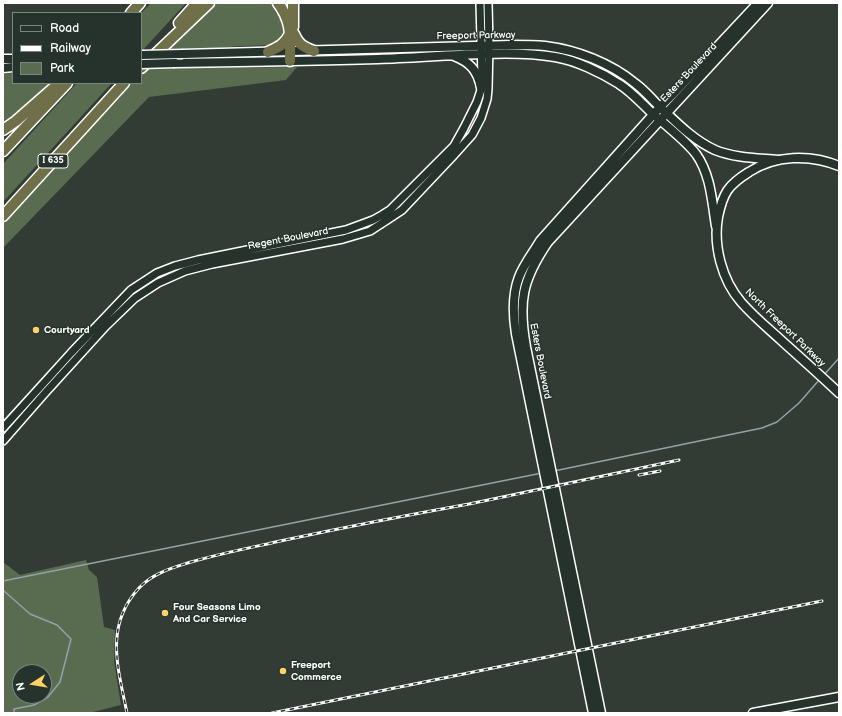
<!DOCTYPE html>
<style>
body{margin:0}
#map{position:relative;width:842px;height:716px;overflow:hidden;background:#333c34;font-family:"Balsamiq Sans",sans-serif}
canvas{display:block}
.frame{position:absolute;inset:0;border:4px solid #fff;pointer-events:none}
.legend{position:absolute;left:12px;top:12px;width:130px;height:72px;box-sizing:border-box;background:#26332d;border:1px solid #7d8581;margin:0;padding:5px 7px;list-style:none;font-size:12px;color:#fff}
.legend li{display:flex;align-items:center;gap:8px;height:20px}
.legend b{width:20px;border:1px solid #7d8581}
.north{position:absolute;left:12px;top:664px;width:40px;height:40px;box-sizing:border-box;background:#26332d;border:1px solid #7d8581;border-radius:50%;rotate:258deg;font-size:11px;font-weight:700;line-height:16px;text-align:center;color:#fff}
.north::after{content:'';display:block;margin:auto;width:14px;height:18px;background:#ffd166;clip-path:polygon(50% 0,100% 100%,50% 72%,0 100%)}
</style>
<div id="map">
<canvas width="842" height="716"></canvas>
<div class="frame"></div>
<ul class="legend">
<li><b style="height:5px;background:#26332d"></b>Road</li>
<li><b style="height:5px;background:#fff"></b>Railway</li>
<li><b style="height:11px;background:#596c50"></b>Park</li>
</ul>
<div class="north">N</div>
</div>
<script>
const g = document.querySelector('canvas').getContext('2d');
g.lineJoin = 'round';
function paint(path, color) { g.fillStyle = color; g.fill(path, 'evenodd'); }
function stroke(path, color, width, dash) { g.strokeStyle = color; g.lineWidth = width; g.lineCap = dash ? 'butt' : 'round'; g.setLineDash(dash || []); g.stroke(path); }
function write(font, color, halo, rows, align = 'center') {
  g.font = font + ' "Balsamiq Sans",sans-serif'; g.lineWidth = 3; g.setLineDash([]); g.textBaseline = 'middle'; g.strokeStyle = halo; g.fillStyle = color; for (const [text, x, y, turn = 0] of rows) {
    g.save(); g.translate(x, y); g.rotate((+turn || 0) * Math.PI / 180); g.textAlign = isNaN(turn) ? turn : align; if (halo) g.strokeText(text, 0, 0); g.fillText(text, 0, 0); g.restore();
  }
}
paint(new Path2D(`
 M151 3H186L141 52V13Z
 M215 3H274L281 13 286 32 277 45 240 46 175 52 176 68 297 67 286 80 149 97 3 248V222L131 83H141V73L188 26Z
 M13 73V83H50L12 121 3 127V74Z
 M77 83H112L3 202V164Z
 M86 560 89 570 97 577 104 627 115 630 114 661 121 705 89 713H3V562L20 575ZM20 672H44V696H20Z`), '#596c50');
stroke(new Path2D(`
 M824 375 839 358
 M554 471 762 428 777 422 799 403 820 379
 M3 581 542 473
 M3 590 30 614 57 625 71 639 60 682 48 697 34 705 14 709V713`), '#91a3a7', 1.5);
const tertiary = new Path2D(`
 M3 428 71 353 131 290 157 273 175 266 198 260 346 230 373 220 382 215 390 210 454 146 464 128 477 102 481 90 482 78 480 3
 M3 441 45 393 106 326 135 298 158 283 185 271 212 264 343 239 360 234 370 231 390 218 402 210 453 156 472 135 481 118 487 99 488 89 489 45 488 3`);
const secondary = new Path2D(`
 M183 54 511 45C522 45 534 45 545 46 577 50 611 63 636 84 644 90 651 98 658 105 676 122 693 140 715 150 735 158 757 158 778 160
 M454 56C470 62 478 71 481 88
 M3 59H13
 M175 63C243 62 310 61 378 59 412 58 447 55 482 54 506 53 531 53 555 57 575 60 602 73 619 84 632 92 643 105 654 115 667 126 686 141 696 154 711 175 712 202 716 226
 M3 68 13 67
 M839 166C810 154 775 155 749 172 728 185 723 193 718 217 713 246 722 280 741 302 754 317 769 329 783 342 802 359 821 376 839 393
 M593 713 516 334C513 315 512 295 519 277 524 264 533 253 540 241L660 107 672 95 758 3
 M601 713 526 347C518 302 522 280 548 242L768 3
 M753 713 839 697`);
const motorway = new Path2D(`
 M278 3C293 23 290 38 290 61
 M293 3V27
 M131 13 140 3
 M179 23 197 3
 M294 34C299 45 303 47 314 51
 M268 52C279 47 284 45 290 34
 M141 68 209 3
 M3 130 16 121 57 85
 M3 151 67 83
 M3 216 124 83`);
stroke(tertiary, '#fff', 10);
stroke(secondary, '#fff', 11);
stroke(motorway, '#fff', 13);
stroke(tertiary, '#26332d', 7);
stroke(secondary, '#26332d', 8);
stroke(motorway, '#6f704a', 10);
const rail = new Path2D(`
 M639 475 660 471
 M127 713C118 668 104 626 139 588 153 573 172 568 191 562 222 553 254 547 285 540 346 527 408 515 469 504 539 490 609 475 679 460
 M272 713 822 601`);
stroke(rail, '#fff', 3);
stroke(rail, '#26332d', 1.5, [4.5]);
const secondaryBridge = new Path2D(`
 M141 55 183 54
 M141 64 175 63`);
stroke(secondaryBridge, '#fff', 11, []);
stroke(secondaryBridge, '#26332d', 8);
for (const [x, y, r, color] of [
 [36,330,4,"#ffd166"],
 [165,613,4,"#ffd166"],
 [283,671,4,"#ffd166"]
]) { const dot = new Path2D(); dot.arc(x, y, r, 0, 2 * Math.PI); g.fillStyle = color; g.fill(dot); stroke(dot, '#26332d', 1.5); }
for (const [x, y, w] of [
 [53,161,30]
]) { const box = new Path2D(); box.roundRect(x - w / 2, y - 7, w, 14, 3); g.fillStyle = '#26332d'; g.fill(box); stroke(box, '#fff', 1); }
write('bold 9px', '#fff', null, [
 ["I 635",53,161]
]);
write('10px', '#fff', '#26332d', [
 ["Freeport Parkway",476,36,-1],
 ["Esters Boulevard",689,73,-47],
 ["Regent Boulevard",288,239,-11],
 ["North Freeport Parkway",785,328,44],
 ["Esters Boulevard",540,361,79]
]);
write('bold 10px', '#fff', '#26332d', [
 ["Courtyard",44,330],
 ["Four Seasons Limo",173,607],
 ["And Car Service",173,619],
 ["Freeport",291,665],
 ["Commerce",291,677]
], 'left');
</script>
